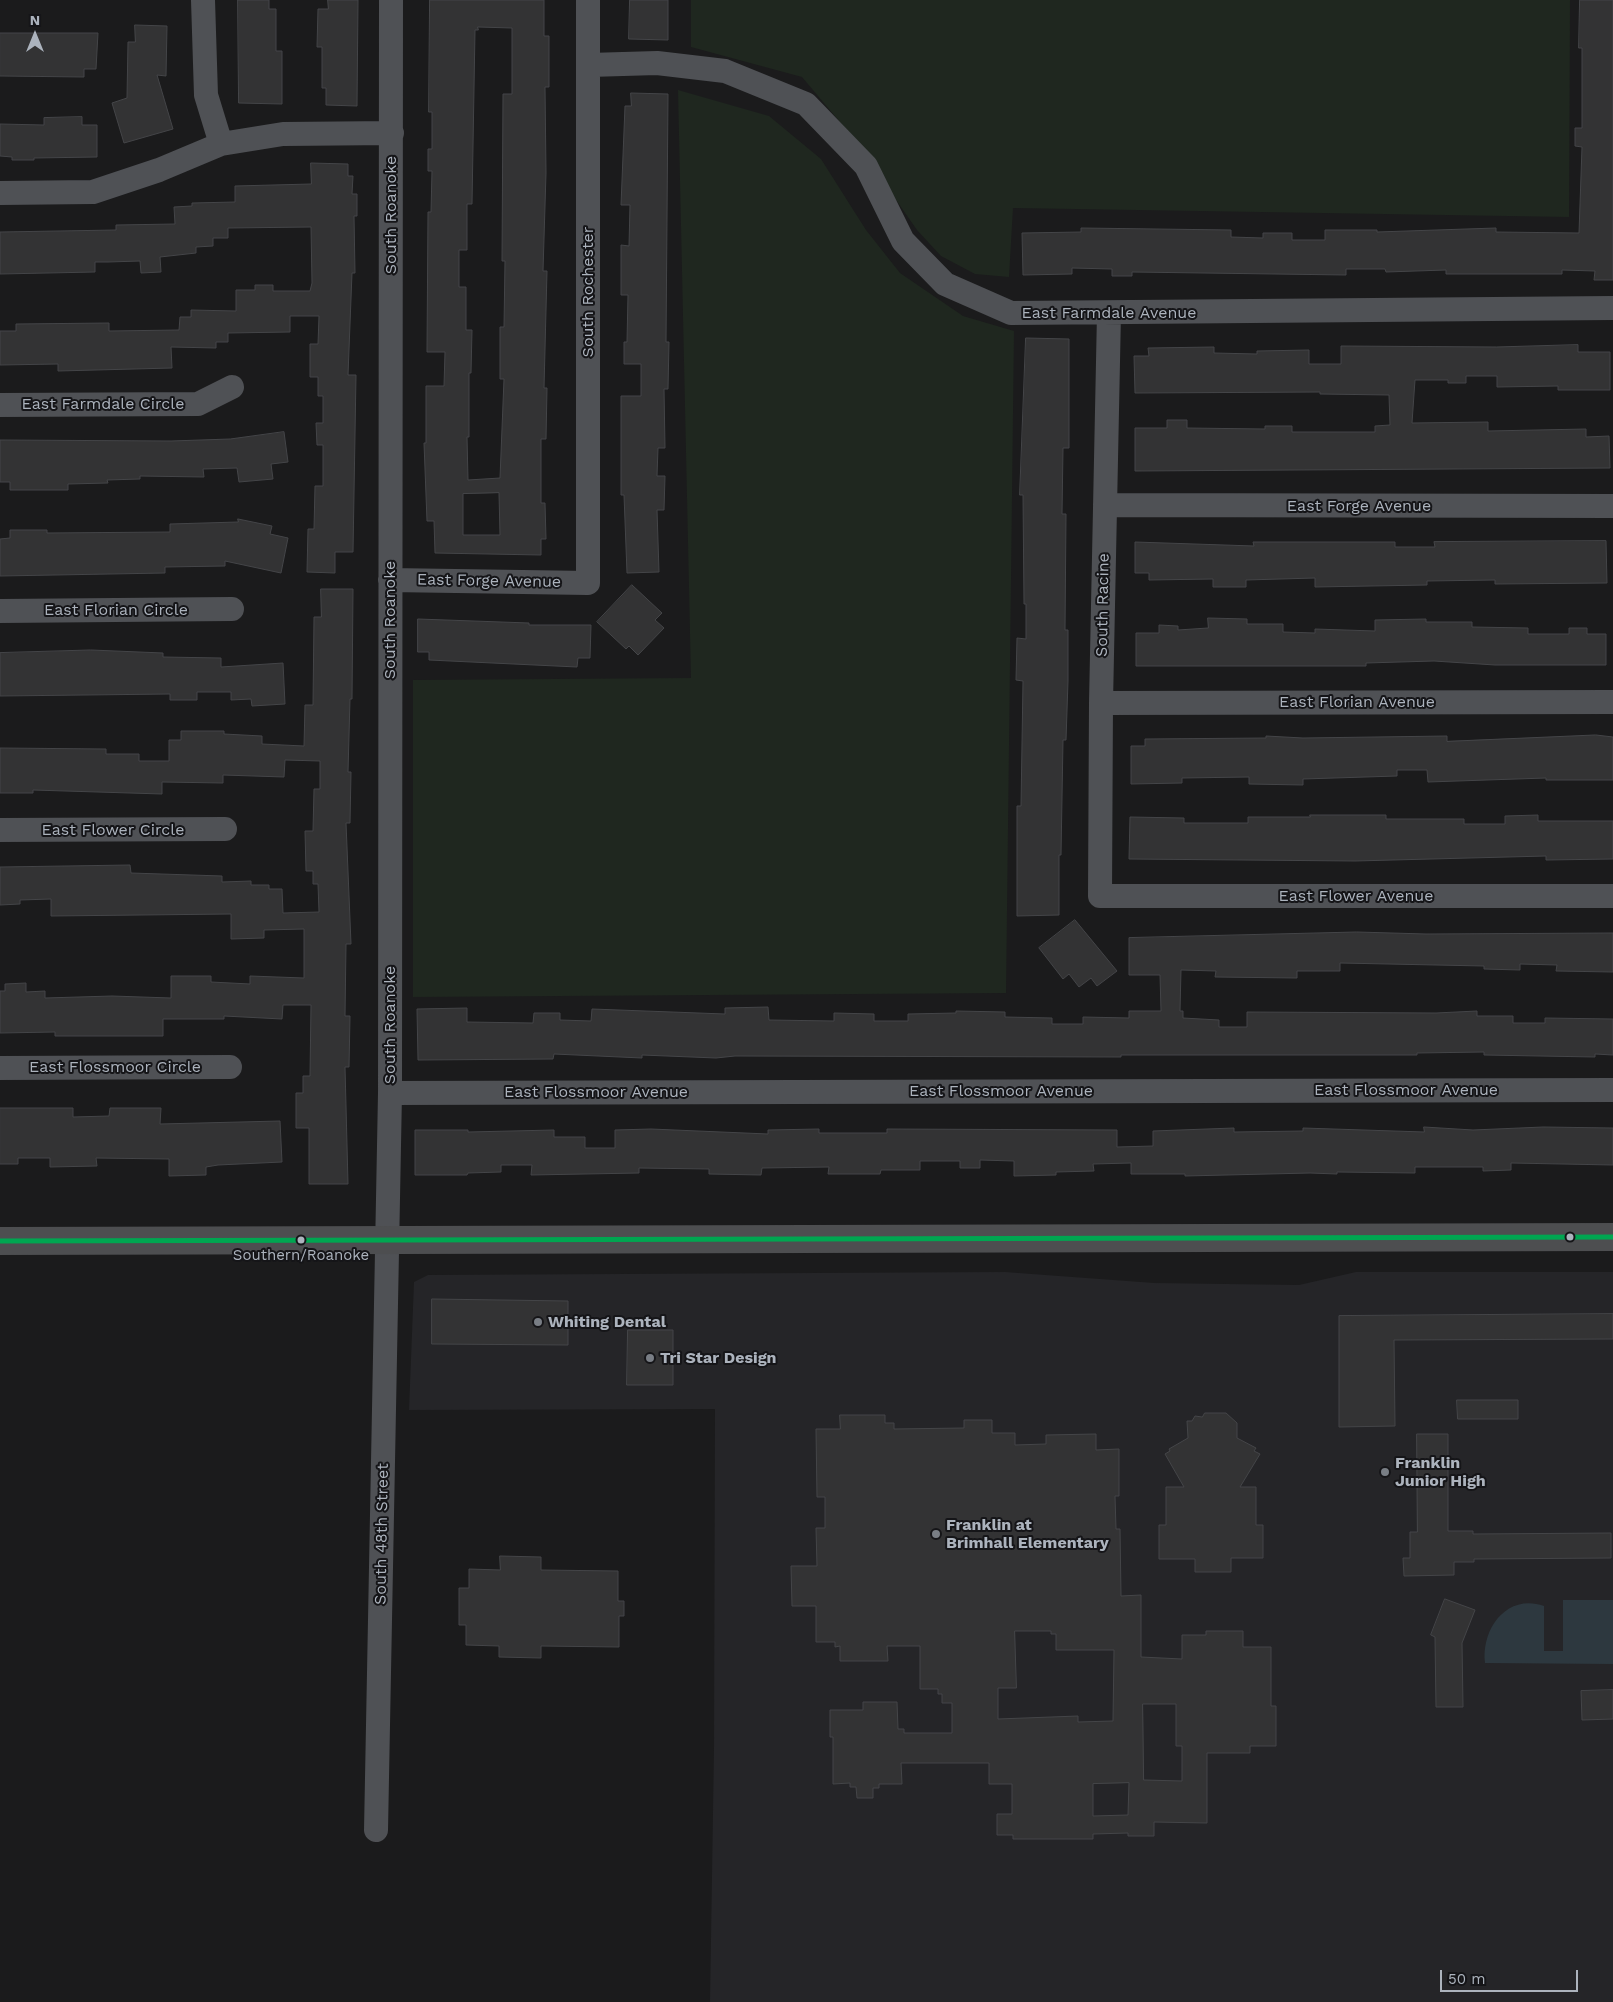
<!DOCTYPE html>
<style>
body{margin:0}
#map{position:relative;width:1613px;height:2002px;overflow:hidden;background:#1b1b1c;font-family:"Work Sans",sans-serif}
canvas{display:block}
.north{position:absolute;left:10px;top:10px;width:50px;height:50px;-webkit-text-stroke:4px #151518;paint-order:stroke;rotate:0deg;font-size:14px;font-weight:700;line-height:20px;text-align:center;color:#acb3bd}
.north::after{content:'';display:block;margin:auto;width:18px;height:22px;background:#acb3bd;clip-path:polygon(50% 0,100% 100%,50% 72%,0 100%)}
.scale{position:absolute;left:1440px;top:1970px;width:138px;height:22px;box-sizing:border-box;border:2px solid #acb3bd;border-top:0;padding-left:6px;font-size:15px;line-height:18px;white-space:nowrap;color:#acb3bd;-webkit-text-stroke:4px #151518;paint-order:stroke}
</style>
<div id="map">
<canvas width="1613" height="2002"></canvas>
<div class="north">N</div>
<div class="scale">50 m</div>
</div>
<script>
const g = document.querySelector('canvas').getContext('2d');
g.lineJoin = 'round';
function paint(path, color) { g.fillStyle = color; g.fill(path, 'evenodd'); }
function stroke(path, color, width, dash) { g.strokeStyle = color; g.lineWidth = width; g.lineCap = dash ? 'butt' : 'round'; g.setLineDash(dash || []); g.stroke(path); }
function write(font, color, halo, rows, align = 'center') {
  g.font = font + ' "Work Sans",sans-serif'; g.lineWidth = 4; g.setLineDash([]); g.textBaseline = 'middle'; g.strokeStyle = halo; g.fillStyle = color; for (const [text, x, y, turn = 0] of rows) {
    g.save(); g.translate(x, y); g.rotate((+turn || 0) * Math.PI / 180); g.textAlign = isNaN(turn) ? turn : align; if (halo) g.strokeText(text, 0, 0); g.fillText(text, 0, 0); g.restore();
  }
}
paint(new Path2D(`
 M1005 1272 1154 1283 1299 1285 1356 1272H1613V2002H710L714 1748 715 1409 409 1410 414 1282 428 1275Z`), '#252528');
paint(new Path2D(`
 M691 0H1570L1569 217 1013 208 1009 277 975 274 941 256 917 230 850 134 802 77 691 47Z
 M678 90 769 116 821 159 866 230 900 273 963 316 1014 331 1006 993 413 997V680L691 678Z`), '#1f271f');
paint(new Path2D(`
 M1563 1600H1613V1664L1485 1663C1481 1630 1506 1593 1544 1606V1651H1563Z`), '#2d383f');
const building = new Path2D(`
 M238 0H269V9H276V51H282V104L239 103Z
 M328 0H358L357 106 326 105V88H322V47H317L318 9H328Z
 M430 0H544V36H549V87H545L546 173 543 271H547L544 388H547L546 439H541V503H545L546 539H541V555L435 553 434 521H427L424 443H426V386H444L445 352H427L428 212H431L432 171H428V149H432V112H429ZM478 27 512 28V94H503L502 261H505L504 327H500V379H504L500 478 468 480 467 437H469V373H471L472 330H466V287H459V250H467V204H472L475 30H478ZM499 493 500 535H463V494Z
 M630 0H668V40L629 39Z
 M1580 0H1613V280H1594L1595 271 1562 270V274H1446V270L1386 272 1385 269H1346V275L1132 272V276H1112V269L1072 268V274L1023 275 1022 233 1081 232V228L1231 230V237L1263 238V233H1292V240H1325V230H1377V232L1496 228V232L1579 233 1582 147 1575 146V128H1582V48H1579Z
 M135 25 167 26 166 76 157 75 173 129 124 143 112 103 127 98 128 42H135Z
 M0 33H98L96 69H84V77L0 76Z
 M631 93 668 94 666 342H669L668 389H664L665 448H658L657 476H665L664 510H657L659 572 627 573 624 495H621V396H641V364H624V342H627L628 295H621V245L629 246 630 205H621L625 106H631Z
 M82 117V125H97V157L34 158V160H12V157L0 156V124L44 125V118Z
 M311 163 348 164V176H353L352 194H357V216H354L355 273H352L348 375H356L353 552H335V573L307 572 308 529H314L315 486H323V445H317L316 423H323V396H318V377H310V344H318L319 316H290V332L228 333V342H216V348L171 347 172 368 58 371V364L0 365V331H16V324L109 323V331L179 330 180 317H191V310L236 311V290H255V285H273V291H310L312 283 311 227 228 228V238H213V246L196 247V253L160 257 161 272 141 273 140 261 108 262H95V272L0 274V232L116 230V225L175 224 174 207 192 206V203L235 202V186L311 184Z
 M1026 338 1069 339V448H1063L1062 514H1066L1065 630H1068V681L1066 740H1063L1061 855H1059V915L1017 916V806H1021L1023 681 1016 680 1017 638 1026 639V604H1024L1023 495H1020Z
 M1578 345V352H1610V390H1558V386L1497 387V376H1466V383H1448V380H1415L1412 423 1488 422V431L1586 429V437L1609 436 1610 468 1135 471V428H1167V420H1187V428L1265 429V426H1292V432H1375V426L1390 425 1389 395 1320 394V392L1135 393 1134 356H1149L1148 348 1214 347V353L1257 354V351L1309 350V364H1341V346L1496 347Z
 M284 432 288 462 271 464 273 479 239 482 237 468 203 469 204 477 140 476V479L107 480 108 483 68 484V490H10V482H0V440L171 441 230 439Z
 M238 519 272 526 270 534 288 538 281 573 225 561V566L165 567V573L0 576V539L10 538V530H47V533L170 532V524L238 522Z
 M1606 541 1607 583 1495 584V580L1427 581V585L1315 587V578L1246 580V587H1213V579L1149 580V573H1135V542L1254 546 1253 542H1395V547H1435L1434 542Z
 M632 585 662 613 655 620 664 628 638 655 629 646 626 649 597 622Z
 M321 589H353L352 699H350L348 772H351L350 823H346L351 944H346L345 1016H350L349 1067H345L348 1184H309V1128H296V1093H303V1076H310L311 1005H283L282 1019 224 1016V1019H163V1036H55V1032L0 1033V991H5V984L26 983V992L45 991V998L112 996 171 998V976H211V982L250 984V976L304 978V929L264 930V938L231 939V914L51 916V899L20 900V904L0 905V867L130 865 131 873 222 876V882L251 881V885H269V889H282L283 913 319 912 318 884H313V871H306L305 831H313L314 789H320V761L285 760 284 777 223 775V783L162 782V794L33 790V793H0V748L106 749V754H139V761H169V740H181V731H224V734L262 736V744L304 746 305 705H313L314 617H321Z
 M1208 618 1247 619V624H1283V632L1315 633V629L1375 631V620L1426 619V622H1472V627L1528 628V634H1569V628H1587V634H1606V665H1495L1434 661 1366 663V666H1136V633H1159V625L1178 626V630L1208 628Z
 M418 619 529 623V625H591L590 658H578L577 667 429 660V652H418Z
 M91 650 163 653V657L221 658V667L283 663 285 704 252 706 251 699 231 700V692H197V700H170V694L0 696V653Z
 M1596 735 1613 737V780H1546V778L1428 782 1427 770H1397V776L1303 779V785L1249 784V777L1182 778V783L1131 784V746H1145V739L1266 738V736L1303 738 1447 736V741Z
 M1310 815H1386V819H1464V824H1505V816L1538 815V821H1613V859L1546 860V856L1355 861 1129 859 1130 817 1184 818V823H1248V817H1310Z
 M1075 920 1117 971 1097 986 1091 978 1079 987 1069 974 1063 979 1039 948Z
 M1357 932 1426 934 1613 933V972L1556 971 1557 965 1520 964V970L1484 969V966L1340 963V971H1297V978L1215 977 1216 971 1181 970 1180 1011H1183V1018L1219 1020V1027H1247V1012L1436 1013 1477 1011V1016H1513V1023H1545V1018L1613 1019V1055L1595 1054V1057L1484 1055V1052L1417 1053V1055H1121V1057L735 1056 716 1058 642 1055V1058L554 1054 553 1059 418 1060 417 1009 467 1008V1022L533 1023 534 1013H560V1020L591 1021 592 1009 725 1014V1008L768 1007 769 1020 834 1021V1013L874 1014V1021H908V1014L956 1013V1011L1005 1012V1017L1052 1018V1024H1083V1017L1129 1018V1011H1161L1160 975H1129V938Z
 M0 1108H73V1117L109 1116 110 1108H161L160 1124 280 1121 282 1162 218 1165 206 1167V1175L169 1176V1159L96 1158 97 1166 50 1167V1158H18V1164H0Z
 M1424 1127 1473 1130 1543 1127 1613 1128V1165L1511 1163V1170L1483 1171V1167H1415V1173L1337 1172V1174L1310 1173 1185 1176V1174H1131V1163L1093 1164 1094 1171 1056 1172V1175L1014 1176V1161L980 1160V1168H960V1161H920V1170H881L880 1174H828L829 1167 762 1168 761 1175 709 1174V1169L639 1168V1173L531 1175 532 1165H501V1172L468 1173 467 1175H415V1130H468V1132L554 1130V1137H585V1148H615V1130L651 1129 768 1134V1130L819 1129V1133H887V1129L1117 1130V1147L1153 1146V1131L1234 1128V1132L1303 1131V1128L1424 1132Z
 M432 1299 568 1301V1345L432 1344Z
 M1613 1314V1339L1394 1340 1395 1426 1339 1427V1316Z
 M628 1330H673V1385H627Z
 M1457 1400H1518V1419H1458Z
 M1205 1413H1226L1237 1423V1438L1256 1448 1254 1451 1260 1454 1240 1487H1256V1525H1263V1558H1231V1572H1195V1559H1159V1525H1166V1487H1184L1165 1454 1170 1451 1169 1449 1188 1438 1187 1421H1192L1195 1416 1202 1417Z
 M840 1415H885V1423H894V1429L964 1428V1420H992V1433H1015V1445L1046 1444V1435L1096 1434V1450L1119 1449V1496H1115L1116 1529H1120L1121 1596 1141 1595V1657L1182 1659V1635H1206V1631H1243V1647H1271V1706H1276V1746H1250V1753H1207V1823L1154 1822V1836H1128V1833L1093 1834V1839H1013V1835H997V1814H1012V1784H989V1763H901L902 1784H879V1788H873V1798H857L856 1787H850V1783L833 1784V1737H830V1710H863V1702H897L898 1729H904V1733H952V1703H942V1694H938V1689H920V1646H887L888 1661H840V1646L835 1647V1642H816V1606H792L791 1566H817L816 1528H825V1497H817L816 1429H840ZM1015 1631H1051V1634H1056V1650H1114L1113 1721 1078 1722V1716L998 1719V1688H1016ZM1143 1704H1176V1746H1182V1781L1144 1780ZM1129 1783 1128 1815 1093 1816V1784Z
 M1417 1434H1448V1531H1473V1534L1611 1533V1558L1474 1559V1562H1454V1575L1404 1576 1403 1558H1410V1532H1417Z
 M500 1556 541 1557V1570L618 1571V1601H624V1616H619V1647L541 1646V1658L499 1657V1646L466 1645V1625H459V1588H469V1569L500 1570Z
 M1445 1599 1475 1610 1462 1643 1463 1707H1436L1435 1637 1431 1635Z
 M1613 1690V1719L1582 1720 1581 1691Z`);
paint(building, '#333334');
stroke(building, '#444548', 1);
stroke(new Path2D(`
 M203 0 206 95 221 144
 M589 65 657 63 725 71 806 104 866 166 903 241 945 284 1011 313 1613 308
 M0 193 93 192 159 170 221 144 283 134 392 133
 M1109 313 1101 703 1100 896H1613
 M0 405 198 404 232 387
 M1105 505 1613 506
 M390 580 588 583V0
 M0 611 232 609
 M1101 703 1613 702
 M0 830 225 829
 M0 1068 230 1067
 M390 1093 1613 1090
 M376 1830 390 1093 391 0`), '#4f5155', 24);
stroke(new Path2D(`
 M0 1241 1613 1237`), '#4d4e50', 28);
stroke(new Path2D(`
 M0 1241 1613 1237`), '#00a651', 5);
for (const [x, y, r, color] of [
 [1570,1237,4.5,"#acb3bd"],
 [301,1240,4.5,"#acb3bd"],
 [538,1322,5,"#797e85"],
 [650,1358,5,"#797e85"],
 [1385,1472,5,"#797e85"],
 [936,1534,5,"#797e85"]
]) { const dot = new Path2D(); dot.arc(x, y, r, 0, 2 * Math.PI); g.fillStyle = color; g.fill(dot); stroke(dot, '#151518', 2); }
write('15px', '#acb3bd', '#151518', [
 ["Southern/Roanoke",301,1256]
]);
write('16px', '#acb3bd', '#151518', [
 ["South Roanoke",391,215,-90],
 ["South Rochester",588,292,-90],
 ["East Farmdale Avenue",1109,313],
 ["East Farmdale Circle",103,404],
 ["East Forge Avenue",1359,506],
 ["East Forge Avenue",489,581,1],
 ["South Racine",1103,605,-89],
 ["East Florian Circle",116,610],
 ["South Roanoke",390,620,-90],
 ["East Florian Avenue",1357,702],
 ["East Flower Circle",113,830],
 ["East Flower Avenue",1356,896],
 ["South Roanoke",390,1025,-90],
 ["East Flossmoor Circle",115,1067],
 ["East Flossmoor Avenue",1406,1090],
 ["East Flossmoor Avenue",1001,1091],
 ["East Flossmoor Avenue",596,1092],
 ["South 48th Street",382,1534,-89]
]);
write('bold 16px', '#acb3bd', '#151518', [
 ["Whiting Dental",548,1322],
 ["Tri Star Design",660,1358],
 ["Franklin",1395,1463],
 ["Junior High",1395,1481],
 ["Franklin at",946,1525],
 ["Brimhall Elementary",946,1543]
], 'left');
</script>
